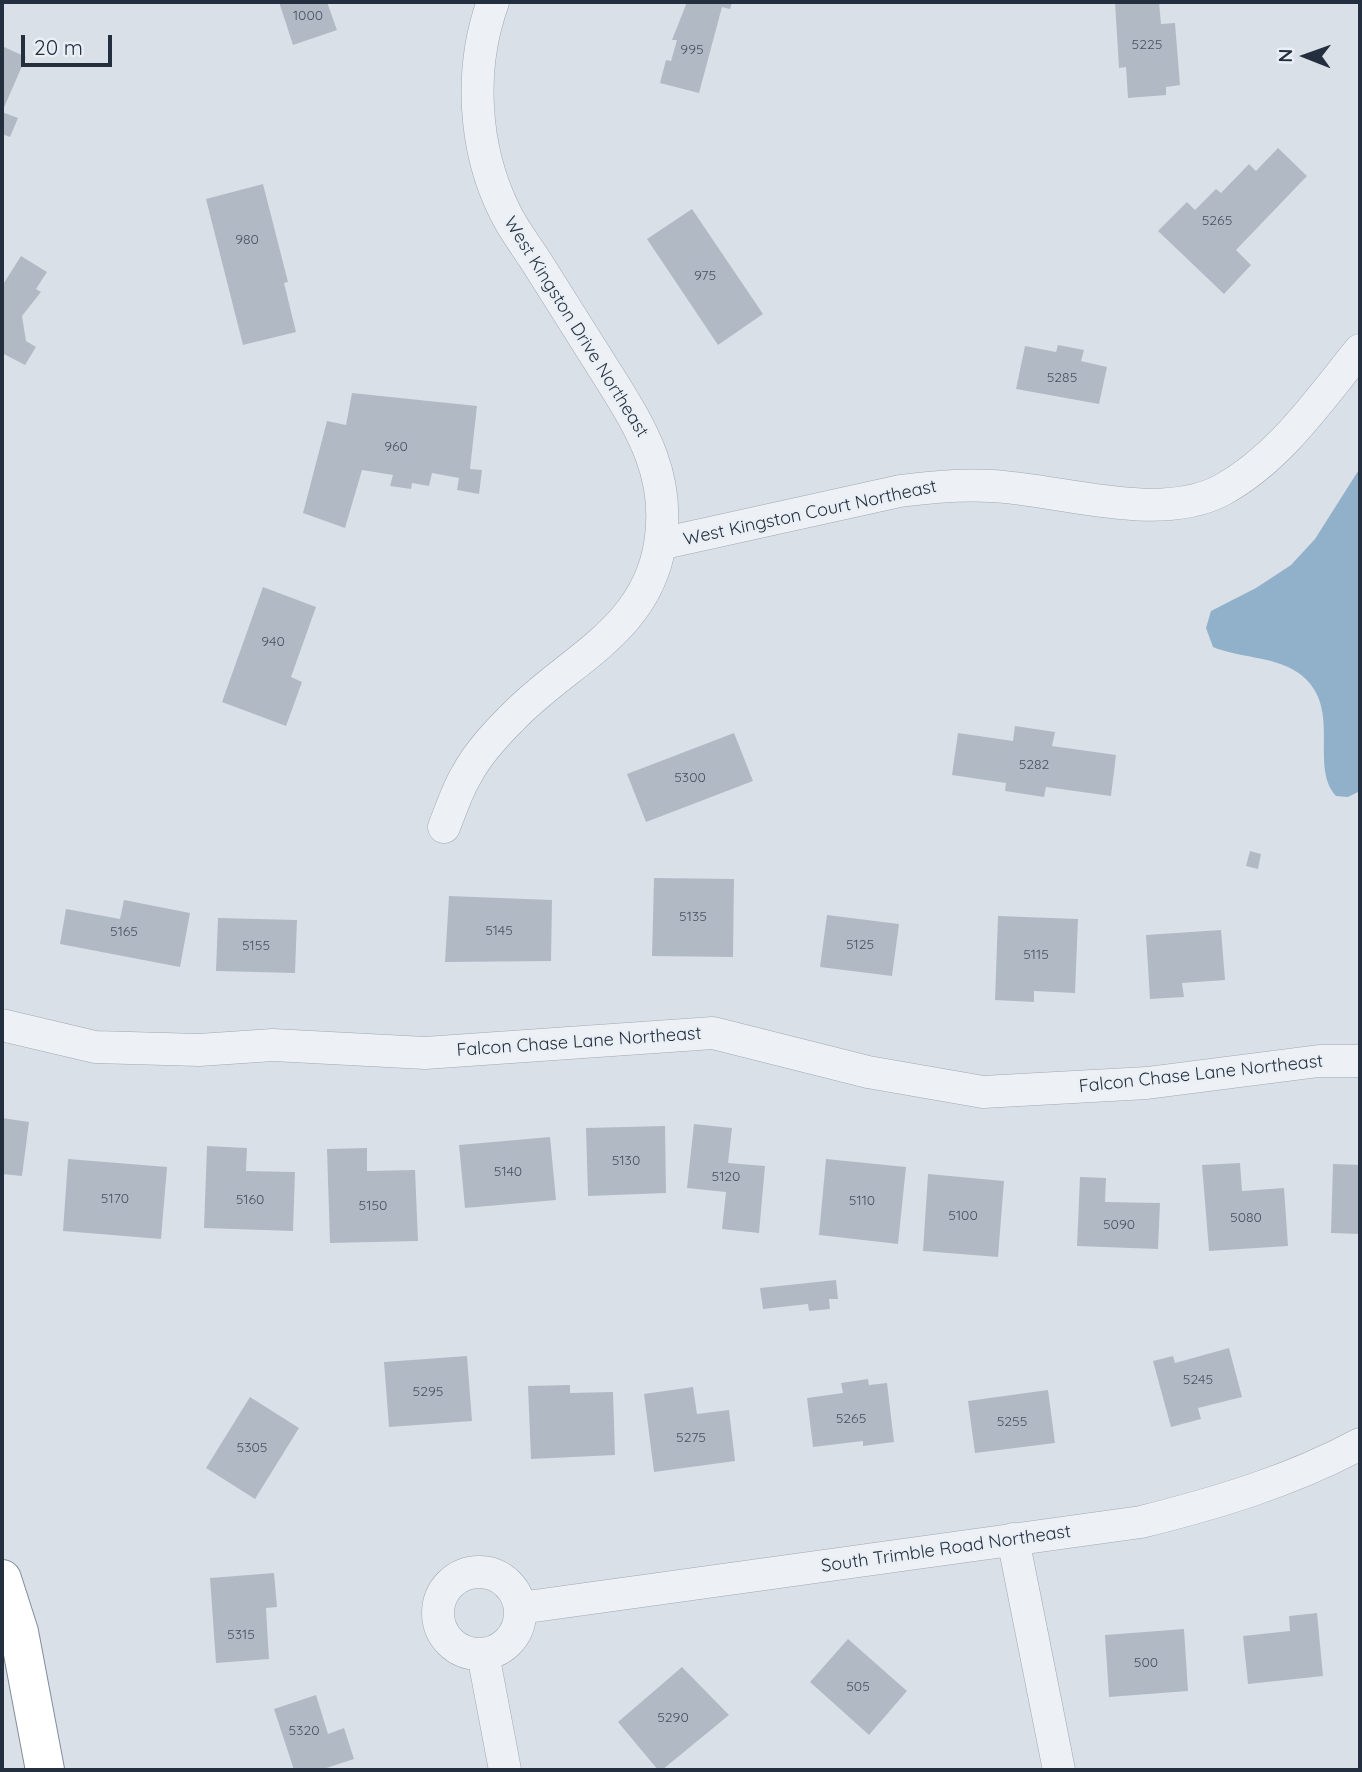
<!DOCTYPE html>
<style>
body{margin:0}
#map{position:relative;width:1362px;height:1772px;overflow:hidden;background:#dae0e7;font-family:Quicksand,sans-serif}
canvas{display:block}
.frame{position:absolute;inset:0;border:4px solid #232f3e;pointer-events:none}
.north{position:absolute;left:1271px;top:21px;width:70px;height:70px;-webkit-text-stroke:5px #eaeff5;paint-order:stroke;rotate:271deg;font-size:19px;font-weight:700;line-height:28px;text-align:center;color:#232f3e}
.north::after{content:'';display:block;margin:auto;width:24px;height:32px;background:#232f3e;clip-path:polygon(50% 0,100% 100%,50% 72%,0 100%)}
.scale{position:absolute;left:21px;top:35px;width:91px;height:32px;box-sizing:border-box;border:4px solid #232f3e;border-top:0;padding-left:9px;font-size:21px;line-height:24px;white-space:nowrap;color:#232f3e;-webkit-text-stroke:5px #eaeff5;paint-order:stroke}
</style>
<div id="map">
<canvas width="1362" height="1772"></canvas>
<div class="frame"></div>
<div class="north">N</div>
<div class="scale">20 m</div>
</div>
<script>
const g = document.querySelector('canvas').getContext('2d');
g.lineJoin = 'round';
function paint(path, color) { g.fillStyle = color; g.fill(path, 'evenodd'); }
function stroke(path, color, width, dash) { g.strokeStyle = color; g.lineWidth = width; g.lineCap = dash ? 'butt' : 'round'; g.setLineDash(dash || []); g.stroke(path); }
function write(font, color, halo, rows, align = 'center') {
  g.font = font + ' Quicksand,sans-serif'; g.lineWidth = 5; g.setLineDash([]); g.textBaseline = 'middle'; g.strokeStyle = halo; g.fillStyle = color; for (const [text, x, y, turn = 0] of rows) {
    g.save(); g.translate(x, y); g.rotate((+turn || 0) * Math.PI / 180); g.textAlign = isNaN(turn) ? turn : align; if (halo) g.strokeText(text, 0, 0); g.fillText(text, 0, 0); g.restore();
  }
}
paint(new Path2D(`
 M1360 468V791L1348 797 1336 796C1308 765 1345 704 1297 672 1273 656 1239 658 1213 647L1206 628 1211 611 1256 588 1291 565 1315 539Z`), '#91b1cb');
paint(new Path2D(`
 M279 2H327L337 30 293 45Z
 M687 2H732L730 9 722 7 699 93 660 83 666 60 671 61 677 40H672Z
 M1115 2H1159L1161 24 1175 23 1180 85 1166 87V95L1128 98 1126 67 1119 68Z
 M2 46 26 57 2 112 18 118 10 137 2 134Z
 M1278 148 1307 176 1236 250 1251 265 1224 294 1158 231 1187 202 1195 210 1216 189 1221 193 1249 164 1256 171Z
 M263 184 288 282 284 283 296 332 243 345 206 199Z
 M692 209 763 314 718 345 647 239Z
 M21 256 47 272 36 289 41 292 22 316 26 341 36 347 25 365 2 353V286Z
 M1058 345 1084 350 1081 361 1107 367 1099 404 1016 389 1025 346 1056 352Z
 M352 393 477 406 470 469 482 470 479 494 457 490 459 478 432 473 429 486 412 483 411 489 390 486 393 475 362 470 345 528 303 513 327 421 346 425Z
 M263 587 316 607 291 677 302 682 286 726 222 702Z
 M1015 726 1055 732 1052 746 1116 755 1111 796 1046 787 1044 797 1005 791 1006 783 952 775 958 733 1013 741Z
 M734 733 753 781 646 822 627 774Z
 M1250 851 1261 854 1258 869 1246 866Z
 M654 878 734 879 733 957 652 956Z
 M449 896 552 900 551 961 445 962Z
 M124 900 190 913 180 967 60 944 66 909 120 919Z
 M827 915 899 924 892 976 820 967Z
 M998 916 1078 919 1075 993 1034 991V1002L995 1000Z
 M218 918 297 920 295 973 216 971Z
 M1221 930 1225 980 1182 983 1184 997 1150 999 1146 935Z
 M2 1118 29 1122 22 1176 2 1174Z
 M694 1124 732 1128 728 1163 765 1166 759 1233 722 1229 726 1192 687 1188Z
 M665 1126 666 1193 588 1196 586 1128Z
 M550 1137 556 1200 465 1208 459 1145Z
 M207 1146 247 1148 246 1171 295 1172 293 1231 204 1228Z
 M367 1148V1171L415 1170 418 1241 330 1243 327 1149Z
 M68 1159 167 1167 161 1239 63 1231Z
 M826 1159 906 1167 898 1244 819 1235Z
 M1240 1163 1242 1191 1284 1188 1288 1246 1209 1251 1202 1165Z
 M1333 1164 1360 1165V1234L1331 1233Z
 M928 1174 1004 1181 998 1257 923 1251Z
 M1080 1177 1106 1178 1105 1202 1160 1203 1158 1249 1077 1246Z
 M836 1280 838 1299H829L830 1309 809 1311 808 1304 763 1309 760 1288Z
 M1229 1348 1242 1397 1198 1408 1201 1419 1171 1427 1153 1361 1173 1356 1175 1363Z
 M467 1356 472 1421 389 1427 384 1362Z
 M868 1379 869 1385 887 1383 894 1442 863 1446V1441L813 1447 807 1398 843 1393 841 1383Z
 M570 1385V1393L613 1392 615 1455 531 1459 528 1386Z
 M693 1387 697 1414 729 1410 735 1461 654 1472 644 1394Z
 M1048 1390 1055 1443 975 1453 968 1401Z
 M250 1397 299 1428 255 1499 206 1468Z
 M274 1573 277 1607 266 1608 269 1659 216 1663 210 1578Z
 M1317 1613 1323 1676 1248 1684 1243 1636 1290 1631 1289 1616Z
 M1184 1629 1188 1691 1109 1697 1105 1635Z
 M848 1639 907 1691 869 1735 810 1682Z
 M682 1667 729 1715 662 1770H658L618 1722Z
 M316 1695 328 1734 344 1728 354 1759 320 1770H294L274 1709Z`), '#b1bac4');
const minor = new Path2D(`
 M660 544 900 491C931 487 960 484 991 486 1060 489 1158 524 1222 490 1280 458 1319 400 1360 350
 M444 827C451 810 457 790 467 774 477 755 495 735 510 720 564 662 646 633 660 544 671 478 643 431 609 377 586 340 562 303 539 266 528 248 514 231 505 212 473 148 469 68 493 2
 M2 1025 95 1047 199 1050 273 1045 425 1053 713 1033 868 1072 983 1092 1147 1083 1319 1061H1360
 M1013 1539 1059 1770
 M438 1613a41 41 0 1 1 82 0a41 41 0 1 1-82 0Z
 M520 1608 1141 1522C1217 1503 1291 1481 1360 1444
 M483 1654 505 1770`);
const highway = new Path2D(`
 M2 1579 19 1632 45 1770`);
stroke(minor, '#9fa7b1', 33);
stroke(highway, '#818e9f', 40);
stroke(minor, '#edf1f5', 32);
stroke(highway, '#fff', 38);
write('14px', '#465260', null, [
 ["1000",308,16],
 ["5225",1147,45],
 ["995",692,50],
 ["5265",1217,221],
 ["980",247,240],
 ["975",705,276],
 ["5285",1062,378],
 ["960",396,447],
 ["940",273,642],
 ["5282",1034,765],
 ["5300",690,778],
 ["5135",693,917],
 ["5145",499,931],
 ["5165",124,932],
 ["5125",860,945],
 ["5155",256,946],
 ["5115",1036,955],
 ["5130",626,1161],
 ["5140",508,1172],
 ["5120",726,1177],
 ["5170",115,1199],
 ["5160",250,1200],
 ["5110",862,1201],
 ["5150",373,1206],
 ["5100",963,1216],
 ["5080",1246,1218],
 ["5090",1119,1225],
 ["5245",1198,1380],
 ["5295",428,1392],
 ["5265",851,1419],
 ["5255",1012,1422],
 ["5275",691,1438],
 ["5305",252,1448],
 ["5315",241,1635],
 ["500",1146,1663],
 ["505",858,1687],
 ["5290",673,1718],
 ["5320",304,1731]
]);
write('18px', '#232f3e', '#eaeff5', [
 ["West Kingston Drive Northeast",576,327,58],
 ["West Kingston Court Northeast",810,513,-12],
 ["Falcon Chase Lane Northeast",579,1042,-4],
 ["Falcon Chase Lane Northeast",1201,1074,-6],
 ["South Trimble Road Northeast",946,1549,-8]
]);
</script>
